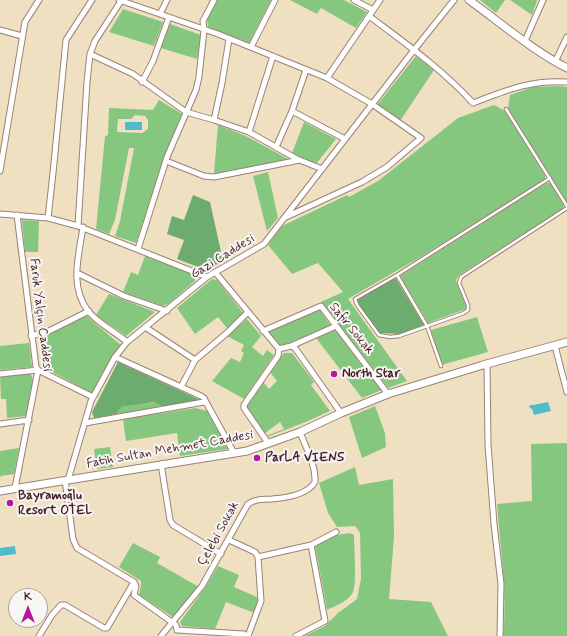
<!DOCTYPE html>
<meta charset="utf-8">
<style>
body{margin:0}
#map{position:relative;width:567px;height:636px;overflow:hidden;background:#efe0c2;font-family:Mynerve,sans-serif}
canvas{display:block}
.north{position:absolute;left:8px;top:588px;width:40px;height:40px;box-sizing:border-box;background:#f6f6f2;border:1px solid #b1a0a2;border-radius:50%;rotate:0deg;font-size:11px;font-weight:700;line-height:16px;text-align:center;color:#4a1f2b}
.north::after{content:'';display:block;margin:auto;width:14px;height:18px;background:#b5179e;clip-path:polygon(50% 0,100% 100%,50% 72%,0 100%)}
</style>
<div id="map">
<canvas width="567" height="636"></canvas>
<div class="north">K</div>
</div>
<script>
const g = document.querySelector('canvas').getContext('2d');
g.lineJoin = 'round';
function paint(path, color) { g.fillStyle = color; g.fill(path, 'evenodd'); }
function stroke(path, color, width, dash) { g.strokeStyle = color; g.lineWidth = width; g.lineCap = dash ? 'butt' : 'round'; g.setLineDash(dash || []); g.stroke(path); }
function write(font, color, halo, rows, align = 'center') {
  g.font = font + ' Mynerve,sans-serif'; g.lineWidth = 4; g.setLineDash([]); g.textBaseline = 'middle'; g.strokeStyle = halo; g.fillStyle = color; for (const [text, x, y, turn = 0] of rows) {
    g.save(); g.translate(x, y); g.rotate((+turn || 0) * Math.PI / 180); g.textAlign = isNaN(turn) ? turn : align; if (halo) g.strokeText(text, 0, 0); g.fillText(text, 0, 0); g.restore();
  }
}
paint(new Path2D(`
 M217 0H271L249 43 208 27 207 19Z
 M290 0H344L367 12 356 28 321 8 317 14Z
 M480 0H505L496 13Z
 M510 0H536L537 1 532 15Z
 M123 9 163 22 154 46 109 32Z
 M170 24 201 35 197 59 161 48Z
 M416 56 434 70 400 121 377 105Z
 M559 86 567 87V202L508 109 510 95 533 87Z
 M159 100 182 114 168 148 136 243 115 236 120 221 134 148H129L115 220 109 234 96 229 105 136 108 135 109 108 153 110ZM135 115 145 116 148 120V129L142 133 117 132 118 119H131Z
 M494 105 505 111 545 175V180L422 256 348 299 407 381 388 388 321 302 343 292 318 263 292 274 268 245 282 226 347 195 349 197 378 181 458 118Z
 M304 122 336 139 316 164 292 153Z
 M218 125 246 136 290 160 222 174 214 173Z
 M268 172 278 218 267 231 253 176Z
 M546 183H551L564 204 563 209 459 275 456 280 457 284 466 305V309L428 323 400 276Z
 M22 220 39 221 38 252H25Z
 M145 256 194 274 195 281 168 304 163 306 123 292 131 272 138 275Z
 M212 279 217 280 244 314 227 328 218 317 195 334 177 308Z
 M109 294 155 312 126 336 96 315Z
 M320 310 331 326 279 347 267 332Z
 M86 315 97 325 121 345 92 393 43 367 39 339Z
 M477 317 488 352 441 365 431 330Z
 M247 319 261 336 252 347 263 356 267 350 274 355 244 399 212 381 231 358 240 362 244 353 241 351 244 345 227 336Z
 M336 330 382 390 362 398 316 338Z
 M29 343 32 367 0 370V346Z
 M284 353H292L314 382 311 385 330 411 308 421 267 437 266 436 284 429 280 422 264 434 245 407 270 370ZM270 372 277 381 269 389 263 382Z
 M30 373C37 381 29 406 27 416L7 418 6 399H1L0 376Z
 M154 402 164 407 116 414 120 407Z
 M375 406 385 433 386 447 362 458 349 417Z
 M195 408 208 411 228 447 227 449 180 456 177 433 126 441 123 419Z
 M567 443V636H503C508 592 500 548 497 504L532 501 531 444Z
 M110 447 113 467 97 469 94 449Z
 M19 448 14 474 1 476 0 478V451Z
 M355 467 359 485 393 479 394 537 389 599 431 602 448 636H305L325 626 338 613 357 599 361 579 360 533 355 526 337 527 328 513 319 483Z
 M350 533 354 535C354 547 357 583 353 592 349 601 335 606 327 610L315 545 337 535Z
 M133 543 160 557 157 563 199 587 173 617 139 595 141 586V581L119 567Z
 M218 566 239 575 234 587 259 598 254 611 252 612 226 602 215 629 182 626 180 622 205 588Z`), '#86c77f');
paint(new Path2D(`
 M193 195 210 202 223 261 206 270 177 259 184 240 167 234 172 216 184 220Z
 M395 277 424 325 400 334 379 333 357 304V300Z
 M118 362 198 399V401L164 407 154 402 121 407 116 414 94 418 92 412Z`), '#6cac6e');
paint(new Path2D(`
 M125 122H142V130H125Z
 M548 402 551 411 534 415 532 409 529 407 530 405H533Z
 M15 546 16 554 0 556V548Z`), '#50bcca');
const service = new Path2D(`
 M506 109 567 206
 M550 178 397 275 355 299 357 305 379 335 390 337 399 336 464 313 468 310V305L459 283 461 277 567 208
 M397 275 427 326 441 366`);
const minor = new Path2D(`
 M119 0 218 34 327 78 372 104 421 138 387 167 362 182 286 217
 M354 0 373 10
 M160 14 167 0
 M369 16C405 43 442 69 473 103 507 90 530 80 567 82
 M0 30 22 36
 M525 41 543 0
 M251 47 275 0
 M90 54 133 74 186 112 214 120 249 132 297 159 322 169
 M555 62 567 37
 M327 78 380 0
 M142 82 153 61 169 17
 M292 111 345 139
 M214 120 222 83 229 39
 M249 132 273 56
 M276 147 292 111 306 70
 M166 161 204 176 214 177 300 160
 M0 171 25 22 39 0
 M0 214 48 218 78 226 207 277
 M48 218 53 173 66 40 92 0
 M78 226 87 82 90 54 95 41 121 1
 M83 227C79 255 69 286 88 311 98 323 115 332 127 342
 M138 249 167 157 196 90 199 77 204 30 203 21 214 0
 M215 272 279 349 278 356 244 405V408L268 443
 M77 273 124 296 167 311
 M145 327 195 360
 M263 331 321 306 388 394
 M31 336 49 331 89 311
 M291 346 336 326
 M555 346 567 392
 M279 349 291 346 295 348 341 413
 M115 357 201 396 204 398 207 404
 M487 363 488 445 494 524 501 584 500 636
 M0 374 38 370 93 397
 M181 387 195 360 228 332 248 312
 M85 423 204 402 207 404 234 453
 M0 424 29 420
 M161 464 170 520 173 525 221 554
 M65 480 73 539 77 548 134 582 136 586 134 595 176 625 177 630 244 634 246 636
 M68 480 91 401 115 357 127 342 207 277 264 244 414 50 454 0
 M15 488 38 370 36 367 17 215
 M229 540 255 552 258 557 261 601 248 636
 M258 557 311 545 336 532
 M39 636 52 615 61 605H65L104 628H107L134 582
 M161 636 202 586 248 504C255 499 263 499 272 499 286 498 307 495 315 482 316 465 306 448 300 432
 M296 636 325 621 311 545`);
const tertiary = new Path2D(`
 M469 0C501 23 532 50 567 68
 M0 491 247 451 300 432 341 413 388 394 483 365 567 342`);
stroke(service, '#9c8076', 4.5);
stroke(minor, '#9c8076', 7);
stroke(tertiary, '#9c8076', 9);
stroke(service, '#fff', 2.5);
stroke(minor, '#fff', 5);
stroke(tertiary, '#fff', 7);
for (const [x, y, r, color] of [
 [334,374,4,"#b5179e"],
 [257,458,4,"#b5179e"],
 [10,503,4,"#b5179e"]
]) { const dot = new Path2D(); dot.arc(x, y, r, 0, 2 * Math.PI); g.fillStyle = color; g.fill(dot); stroke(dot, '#f6f6f2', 1.5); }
write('13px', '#4a1f2b', '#f6f6f2', [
 ["Gazi Caddesi",223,257,-32],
 ["Faruk Yalçın Caddesi",40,315,83],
 ["Safir Sokak",351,329,51],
 ["Fatih Sultan Mehmet Caddesi",170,450,-10],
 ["Çelebi Sokak",219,534,-61]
]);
write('bold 13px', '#4a1f2b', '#f6f6f2', [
 ["North Star",342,374],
 ["ParLA VIENS",265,458],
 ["Bayramoğlu",18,496],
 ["Resort OTEL",18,511]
], 'left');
</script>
